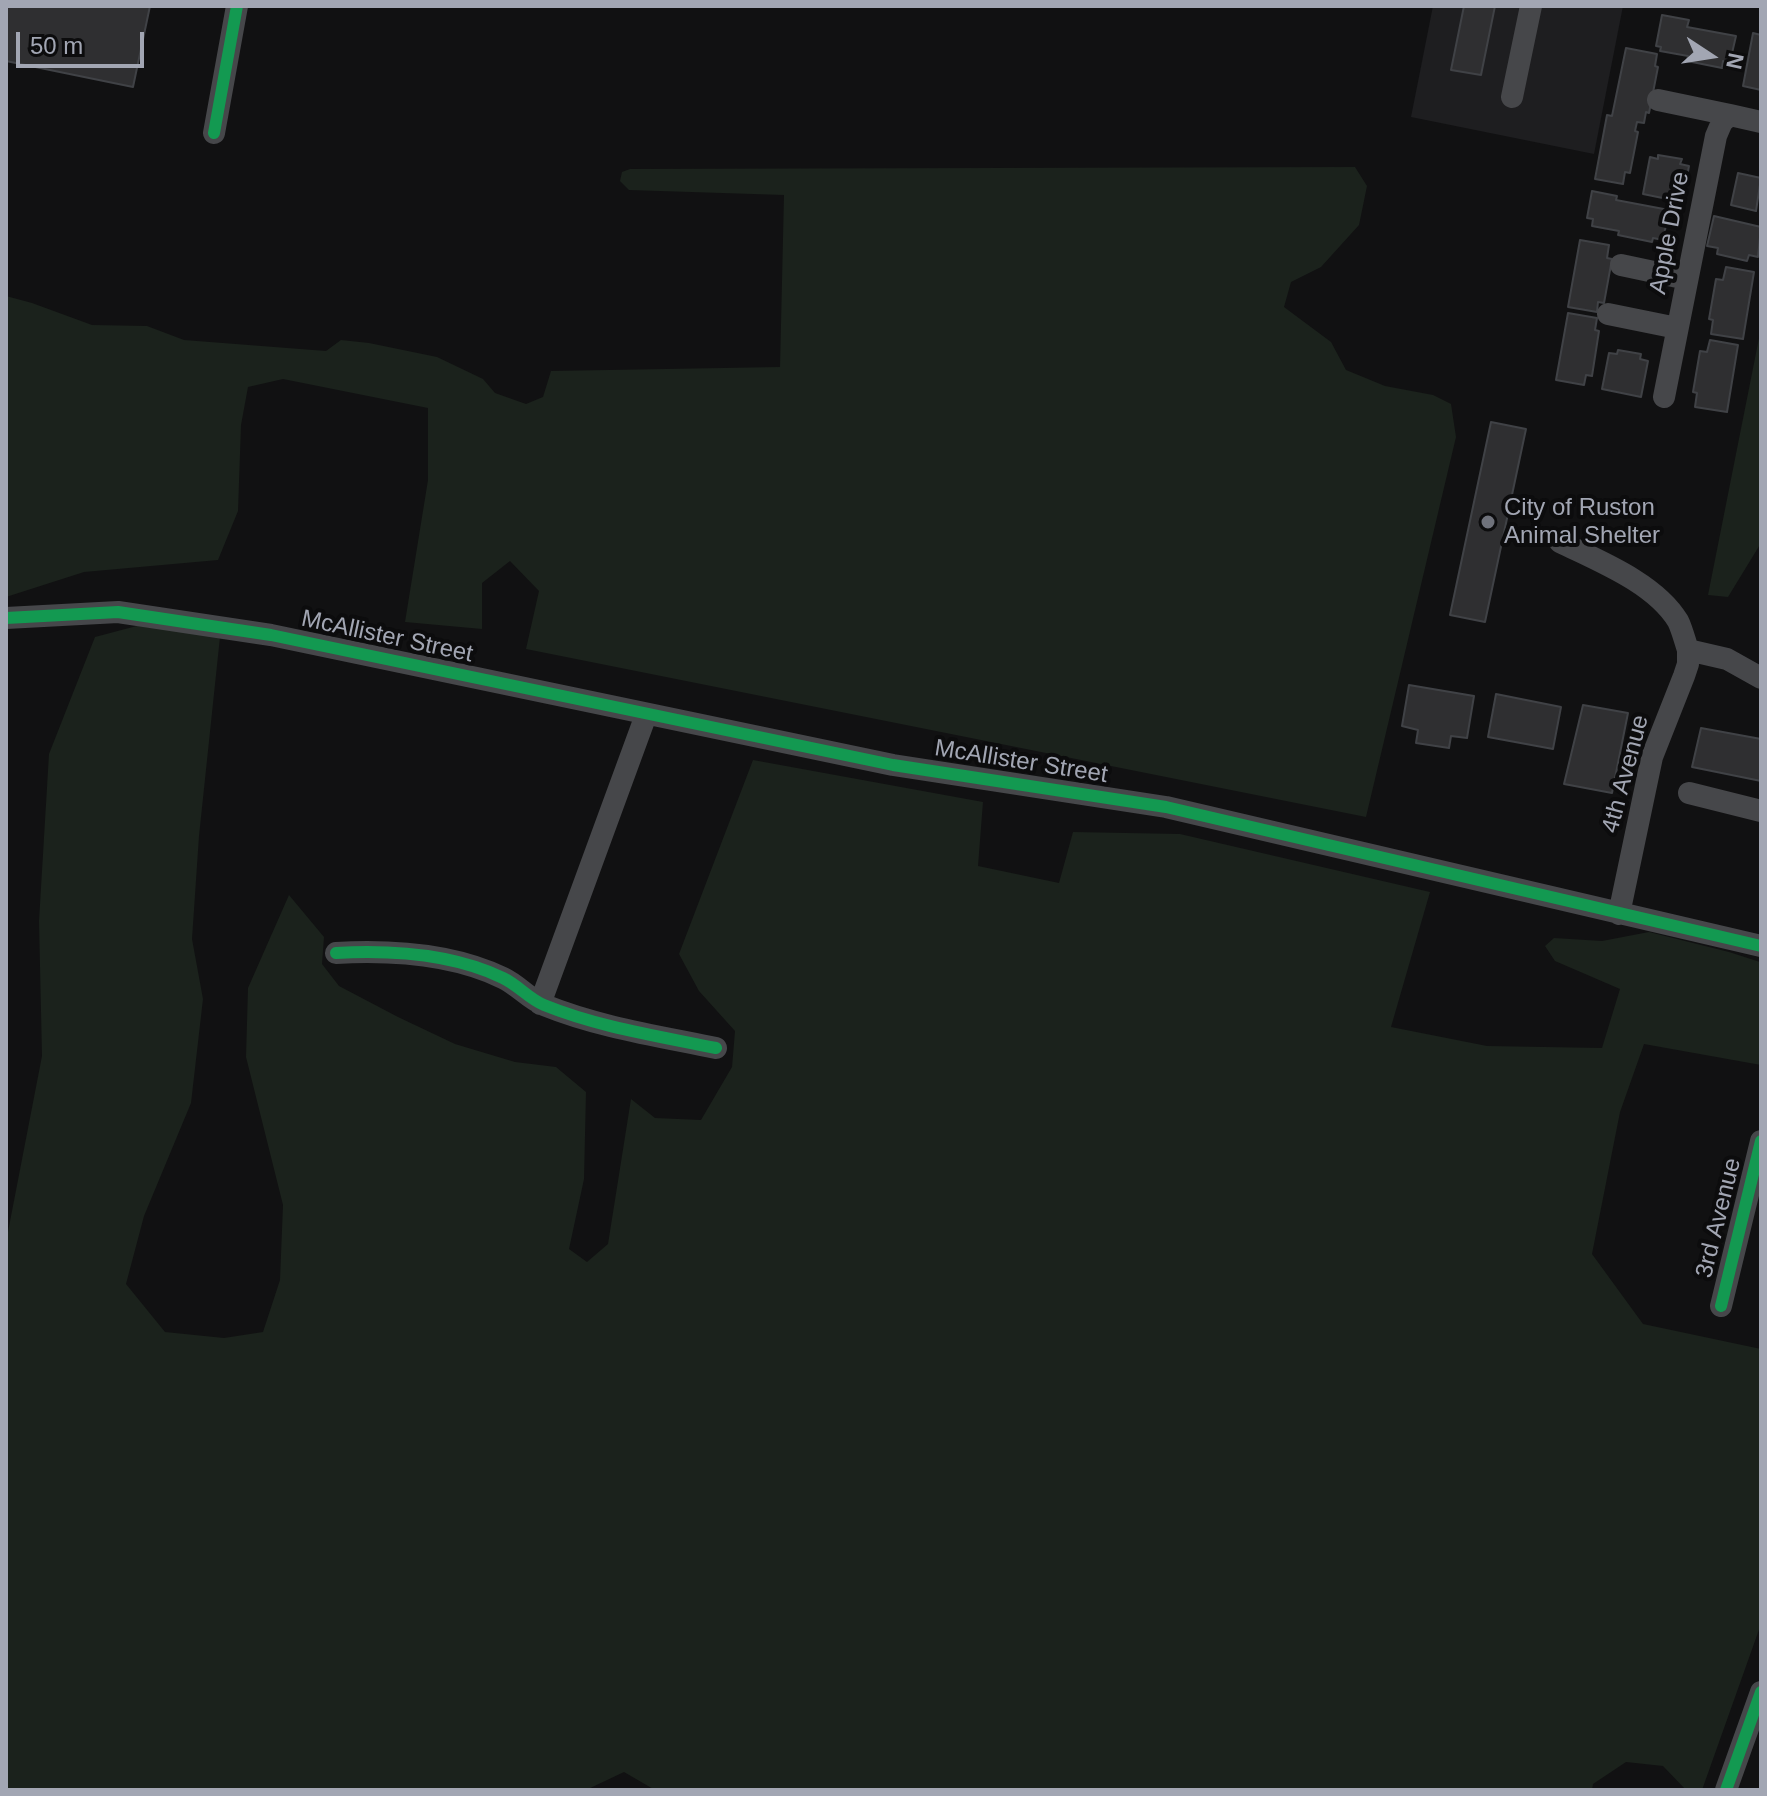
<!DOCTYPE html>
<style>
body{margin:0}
#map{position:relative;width:1767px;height:1796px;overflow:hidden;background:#111112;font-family:Helvetica,sans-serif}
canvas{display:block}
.frame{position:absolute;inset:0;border:8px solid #a2a6b3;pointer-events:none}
.north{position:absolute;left:1671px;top:16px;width:80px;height:80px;-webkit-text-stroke:6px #0c0c0d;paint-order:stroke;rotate:102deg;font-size:22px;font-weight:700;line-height:32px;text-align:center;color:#a2a6b3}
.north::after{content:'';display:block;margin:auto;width:28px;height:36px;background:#a2a6b3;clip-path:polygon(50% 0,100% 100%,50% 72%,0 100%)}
.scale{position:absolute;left:16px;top:32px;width:128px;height:36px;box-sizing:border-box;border:4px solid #a2a6b3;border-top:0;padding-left:10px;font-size:24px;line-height:28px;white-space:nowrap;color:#a2a6b3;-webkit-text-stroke:6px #0c0c0d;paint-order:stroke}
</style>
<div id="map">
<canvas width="1767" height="1796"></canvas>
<div class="frame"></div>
<div class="north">N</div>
<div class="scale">50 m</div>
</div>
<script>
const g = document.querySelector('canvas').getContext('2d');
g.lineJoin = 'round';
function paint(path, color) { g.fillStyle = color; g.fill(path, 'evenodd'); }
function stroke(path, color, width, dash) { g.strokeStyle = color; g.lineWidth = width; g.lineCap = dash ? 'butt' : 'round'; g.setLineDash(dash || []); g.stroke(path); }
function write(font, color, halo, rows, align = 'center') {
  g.font = font + ' Helvetica,sans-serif'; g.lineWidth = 8; g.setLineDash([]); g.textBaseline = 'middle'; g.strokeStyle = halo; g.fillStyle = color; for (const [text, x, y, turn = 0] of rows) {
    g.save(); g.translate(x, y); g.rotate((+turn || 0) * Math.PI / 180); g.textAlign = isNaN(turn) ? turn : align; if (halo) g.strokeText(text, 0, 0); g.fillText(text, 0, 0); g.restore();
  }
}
paint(new Path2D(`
 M1433 6H1623L1594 154 1411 117Z`), '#1e1e20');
paint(new Path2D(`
 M1355 167 1367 186 1359 225 1321 267 1291 282 1284 307 1331 342 1346 370 1385 386 1433 395 1451 404 1456 437 1366 817 526 649 539 591 510 561 482 583V629L405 622 428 480V408L283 379 248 387 241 425 238 511 218 560 84 572 6 597V296L32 303 92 325 147 326 184 340 326 351 341 340 369 343 437 357 483 379 495 393 526 404 543 397 551 371 780 367 784 195 629 190 620 181 622 172 630 169Z
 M1761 328V543L1728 597 1708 595Z
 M148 623 220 637 199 836 192 939 203 999 191 1103 144 1216 126 1284 165 1332 224 1338 263 1332 280 1280 283 1205 246 1057 248 988 289 895 324 937 322 964 339 986 398 1017 455 1044 515 1062 556 1067 586 1092 584 1179 569 1249 587 1262 608 1244 631 1099 655 1118 701 1120 732 1067 735 1031 699 991 679 954 753 760 983 802 978 866 1059 883 1073 832 1180 834 1430 892 1391 1027 1487 1046 1602 1048 1620 989 1555 961 1545 946 1554 938 1602 941 1649 932 1729 952 1760 962 1761 1065 1644 1044 1620 1112 1592 1254 1643 1324 1761 1349V1624L1702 1790H1686L1663 1766 1626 1762 1593 1784 1592 1790H655L624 1772 586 1790H6V1242L42 1056 39 921 49 754 95 637Z`), '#1b221c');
const building = new Path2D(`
 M6 6H150L133 87 6 61Z
 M1464 6H1495L1481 75 1451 70Z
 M1662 15 1689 20 1687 27 1736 36 1730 62 1723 61 1722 68 1687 61 1688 56 1660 51 1661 47 1656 46Z
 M1753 33 1761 35V90L1743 86Z
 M1626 48 1657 54 1655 66 1658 67 1649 113 1646 112 1644 123 1637 122 1635 131 1638 132 1630 173 1625 172 1623 184 1595 179 1607 115 1612 116Z
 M1658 155 1682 159 1680 164 1689 166 1682 202 1643 194 1650 157 1658 159Z
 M1738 173 1761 178 1756 211 1731 205Z
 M1592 191 1617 196 1616 200 1669 210 1663 240 1653 238 1652 242 1618 235 1619 231 1592 226 1593 219 1587 218Z
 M1714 216 1761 227 1758 257 1749 255 1747 261 1717 254 1718 248 1707 246Z
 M1580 240 1609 245 1607 258 1612 259 1604 303 1598 302 1597 312 1568 307Z
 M1726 267 1754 272 1743 339 1711 334 1713 320 1709 319 1716 279 1723 280Z
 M1568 313 1597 318 1595 330 1599 331 1592 376 1586 375 1584 385 1556 380Z
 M1710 340 1738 345 1727 412 1695 407 1697 393 1693 392 1700 351 1707 352Z
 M1618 350 1641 354 1640 359 1648 361 1641 397 1602 389 1609 353 1617 354Z
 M1491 422 1526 429 1485 622 1450 615Z
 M1409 685 1474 696 1467 738 1451 736 1449 748 1416 743 1418 730 1402 726Z
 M1496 694 1561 707 1553 749 1488 737Z
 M1583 705 1628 713 1612 793 1564 784Z
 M1701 728 1761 739V781L1692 767Z`);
paint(building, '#2f2f31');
stroke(building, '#404246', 2);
stroke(new Path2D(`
 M1512 97 1531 6
 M1658 100 1730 115
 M214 133 237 6
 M1621 265 1687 279
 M1608 314 1677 328
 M1664 397 1716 136 1722 122 1730 115 1761 122
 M1560 542C1599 561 1655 583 1678 621 1682 629 1685 641 1688 650L1727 659 1761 678
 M6 618 118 612 271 635 893 765 1166 807 1761 946
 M1689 793 1761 811
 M1619 914 1652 757 1684 676 1688 664V650
 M336 953C390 950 453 954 503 978 518 985 529 999 544 1005 598 1027 658 1036 716 1048
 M540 1004 646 715
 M1721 1306 1761 1141
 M1726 1790 1761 1692`), '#46474a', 22);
stroke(new Path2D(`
 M214 133 237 6
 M6 618 118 612 271 635 893 765 1166 807 1761 946
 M336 953C390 950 453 954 503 978 518 985 529 999 544 1005 598 1027 658 1036 716 1048
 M1721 1306 1761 1141
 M1726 1790 1761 1692`), '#139951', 12);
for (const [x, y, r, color] of [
 [1488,522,8,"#6f727b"]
]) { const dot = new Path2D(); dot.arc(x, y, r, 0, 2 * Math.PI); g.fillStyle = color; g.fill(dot); stroke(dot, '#0c0c0d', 3); }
write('24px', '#a2a6b3', '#0c0c0d', [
 ["Apple Drive",1670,233,-79],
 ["McAllister Street",387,637,12],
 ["McAllister Street",1021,762,9],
 ["4th Avenue",1626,774,-75],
 ["3rd Avenue",1719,1218,-76]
]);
write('24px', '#a2a6b3', '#0c0c0d', [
 ["City of Ruston",1504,508],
 ["Animal Shelter",1504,536]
], 'left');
</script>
